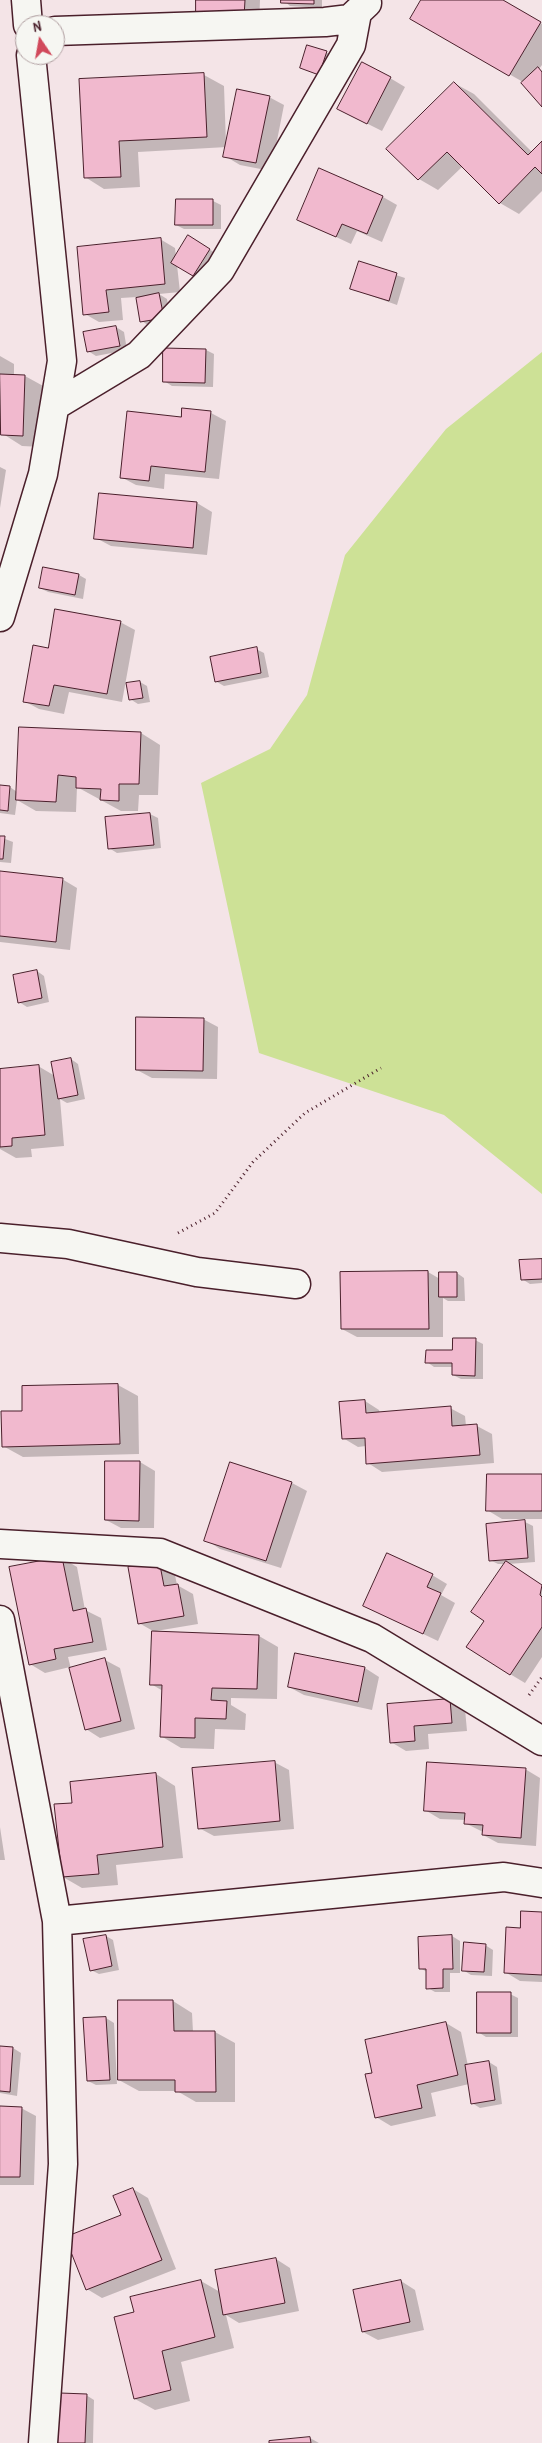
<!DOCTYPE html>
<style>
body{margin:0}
#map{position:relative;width:542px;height:2443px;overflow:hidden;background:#f4e4e7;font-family:"Patrick Hand",sans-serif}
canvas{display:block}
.north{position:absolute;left:15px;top:15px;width:50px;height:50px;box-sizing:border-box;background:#f6f6f2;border:1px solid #b1a0a2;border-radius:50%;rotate:348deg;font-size:14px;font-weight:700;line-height:20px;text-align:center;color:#4a1f2b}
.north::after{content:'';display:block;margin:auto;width:18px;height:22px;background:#d1495b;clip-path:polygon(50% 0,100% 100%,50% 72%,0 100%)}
</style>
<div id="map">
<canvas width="542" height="2443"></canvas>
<div class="north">N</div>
</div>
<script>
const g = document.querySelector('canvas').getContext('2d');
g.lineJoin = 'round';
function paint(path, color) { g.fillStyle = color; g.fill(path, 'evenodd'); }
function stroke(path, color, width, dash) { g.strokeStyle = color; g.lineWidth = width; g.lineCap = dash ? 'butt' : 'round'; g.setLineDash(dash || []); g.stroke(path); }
paint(new Path2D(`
 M542 352V1194L444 1115 259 1053 201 783 270 749 307 695 345 555 446 429Z`), '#cde196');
paint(new Path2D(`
 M198 0H260L259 26Z
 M283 0H322V8L290 6Z
 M422 0H500L542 24V65L539 69 542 71V105L523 82 411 18Z
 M326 52 334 57 327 78 302 68Z
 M204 75 224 86 226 144 269 97 284 105 271 171 240 165 225 156 227 147 138 152 140 187 104 189 85 177 80 81Z
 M390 78 405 87 382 131 354 117Z
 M454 83 474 94 532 152 542 142V191L519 214 500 203 463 166 438 190 419 179Z
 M383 197 397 205 382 242 357 231 351 244 298 219Z
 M213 201 221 205V229H184L176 225Z
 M189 237 217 254 202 280 177 265 180 292 159 294 167 299 171 322 149 326 142 321 137 297 121 298 123 320 99 322 85 314 78 248 160 239 175 248 176 257Z
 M360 263 405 278 397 305 352 289Z
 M116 327 124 332 127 350 96 356 88 351 85 333Z
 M164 349 206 350 214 354 213 387 172 386 164 381Z
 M0 356 14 364V376H25L45 387 42 447 22 446 0 432Z
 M183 409 211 413 226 421 219 479 165 474 164 489 136 485 121 477 182 418Z
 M0 467 6 470 0 508Z
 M100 494 197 503 212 512 207 555 111 546 96 538Z
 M79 575 86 579 83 599 48 592 40 588Z
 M120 622 135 630 122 702 69 692 64 714 39 709 24 701 49 650Z
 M256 649 264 653 269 677 224 686 217 682Z
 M140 682 147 686 150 702 138 704 130 699Z
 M141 733 160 745 158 795H139L138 811H121L77 787 76 812 36 811 17 800 15 815 0 813V787H10L17 792Z
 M150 814 158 818 161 848 117 853 109 848Z
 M0 837 13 842 11 863 0 862Z
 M0 872 62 879 77 888 70 950 0 942Z
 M37 971 44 976 49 1002 27 1007 19 1002Z
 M203 1019 218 1027 217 1079 152 1078 137 1070Z
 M71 1059 78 1064 85 1099 67 1103 60 1099 64 1146 31 1149 32 1157 16 1158 0 1149V1070L38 1066 55 1076Z
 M542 1260V1283L530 1284 522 1279Z
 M428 1272 440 1279 457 1273 464 1278 465 1301H448L443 1298V1337H357L342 1329Z
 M475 1340 483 1344V1379H461L453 1375V1367H434L427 1362Z
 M118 1385 138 1396 139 1454 23 1457 3 1446 23 1412Z
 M365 1401 379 1410 380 1413 450 1408 465 1416 466 1426H477L492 1434 494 1463 382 1472 368 1463 366 1446 358 1447 343 1438Z
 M140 1462 155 1471 154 1528H121L106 1520Z
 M231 1463 292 1483 307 1491 281 1568 220 1549 206 1540Z
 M542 1475V1519H502L487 1510Z
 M525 1522 533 1526 535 1562 508 1564 542 1585V1657L525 1683 510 1674 486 1620 506 1564H498L490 1560Z
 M62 1558 77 1567 85 1610 101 1618 107 1650 68 1657 71 1669 105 1660 120 1668 135 1729 100 1738 86 1729 70 1667 45 1673 30 1664Z
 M159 1562 174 1570 177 1585 193 1594 198 1624 156 1631 259 1636 278 1647 277 1699 231 1698V1705L246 1714 245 1730 215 1729 214 1749 181 1748 161 1736 163 1691 151 1684 153 1631 139 1623Z
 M432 1575 447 1584 441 1595 455 1603 438 1641 364 1606Z
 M365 1668 379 1677 372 1710 304 1695 289 1687Z
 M450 1701 465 1709 467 1731 428 1734 429 1749 406 1751 391 1742 388 1705Z
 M274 1762 289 1770 294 1829 214 1836 199 1828Z
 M525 1769 540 1778 536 1846 498 1843 483 1835V1832L465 1823 466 1820 440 1819 425 1810Z
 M156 1774 175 1786 183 1858 116 1865 118 1885 82 1888 63 1877 74 1804Z
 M0 1827 5 1860H0Z
 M542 1914V1982L520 1981 505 1972 521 1929Z
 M106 1936 113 1940 119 1970 99 1974 91 1970Z
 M452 1936 460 1941V1973H450V1992H435L428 1988 427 1972 420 1968Z
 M485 1945 493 1950 492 1976 471 1975 463 1970Z
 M510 1994 518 1998V2037H486L478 2032Z
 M173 2001 192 2013 193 2032H215L235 2043V2102H196L177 2091H139L117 2079Z
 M106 2018 114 2023 117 2084 96 2085 88 2081 85 2019Z
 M446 2023 461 2032 468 2066 489 2062 497 2067 502 2104 480 2108 472 2103 469 2084 431 2093 436 2116 391 2126 376 2117 374 2074Z
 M0 2047 13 2048 21 2053 17 2096 0 2093Z
 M0 2107 21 2108 36 2116 34 2185H0Z
 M133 2189 148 2198 176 2269 102 2298 87 2289Z
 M276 2259 290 2268 299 2311 239 2323 226 2315 234 2348 181 2362 190 2401 155 2410 135 2399V2313L201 2281 220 2292Z
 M401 2281 415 2290 424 2330 378 2340 363 2332Z
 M86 2395 94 2400 93 2443H59Z
 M310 2438 319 2443H270V2442Z`), '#0003');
const building = new Path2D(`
 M196 0H245L244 18 196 17Z
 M281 0H314V4L281 3Z
 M421 0H503L541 22 509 76 410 19Z
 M307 45 327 51 319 75 300 68Z
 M362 62 391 77 367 124 337 109Z
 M538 67 542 72V107L521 83Z
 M204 73 207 137 119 141 121 177 84 178 79 79Z
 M454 82 528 155 542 141V174L535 167 499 204 447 152 418 180 386 149Z
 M237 89 270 96 256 163 223 157Z
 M319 168 383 196 367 234 342 224 336 237 297 220Z
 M176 199H213V225H175Z
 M188 235 210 249 193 276 171 263Z
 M161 238 165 284 106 290 109 312 83 315 77 247Z
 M359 261 397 273 389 301 350 289Z
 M159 293 164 318 140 322 136 298Z
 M116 326 120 346 87 352 83 332Z
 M163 348 206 349 205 383 163 382Z
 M0 374 25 375 23 436 1 435Z
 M182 408 211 411 205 472 151 466 149 481 120 478 127 411 181 417Z
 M99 493 197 502 193 548 94 539Z
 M43 567 79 574 75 595 39 588Z
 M55 609 121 621 107 694 54 685 49 706 23 702 33 645 48 648Z
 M257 647 261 673 215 682 210 657Z
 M140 681 143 698 129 700 126 683Z
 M19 727 141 732 139 784H119V801L100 800 101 789 76 788V777L58 775 56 802 16 800Z
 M0 785 10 786 8 811 0 810Z
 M150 813 154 845 108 849 105 817Z
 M0 836H5L3 859H0Z
 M0 871 63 878 56 942 0 936Z
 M37 970 42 998 18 1003 13 975Z
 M136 1017 204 1018 203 1071 136 1070Z
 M71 1058 78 1095 58 1099 51 1062Z
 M39 1065 45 1135 12 1138V1146L0 1147V1069Z
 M542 1259V1279L521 1280 519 1260Z
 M428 1271 429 1329H341L340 1272Z
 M439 1272H457V1297H439Z
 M453 1338H476L475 1376 452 1375V1363H425L426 1350H452Z
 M118 1384 120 1444 2 1447 1 1411H22V1386Z
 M365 1400 366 1413 451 1406 452 1426 477 1424 480 1455 366 1464 365 1438 342 1439 339 1402Z
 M105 1461H140L139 1521 105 1520Z
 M230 1462 292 1482 266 1561 204 1541Z
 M487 1474H542V1511H486Z
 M525 1520 528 1558 489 1561 486 1524Z
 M387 1553 433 1574 427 1587 441 1593 423 1634 363 1606Z
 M62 1557 73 1611 86 1608 93 1642 54 1649 56 1659 29 1665 9 1567Z
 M159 1560 164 1586 178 1584 184 1616 138 1624 128 1567Z
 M506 1561 542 1585 540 1595 542 1597V1627L510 1675 466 1647 484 1621 471 1612Z
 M152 1631 259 1635 257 1689 212 1688 211 1700 227 1701 226 1719 195 1718V1738L160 1737 162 1685H150Z
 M295 1653 365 1667 358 1702 288 1687Z
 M105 1658 121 1721 85 1730 69 1668Z
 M450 1699 452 1723 414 1726 415 1741 390 1743 387 1704Z
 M275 1761 280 1821 198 1829 192 1768Z
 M427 1762 526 1768 521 1838 482 1835 483 1825 464 1824 465 1813 424 1811Z
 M156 1773 163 1847 97 1855 99 1874 62 1877 54 1804 72 1803 70 1782Z
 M521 1911 542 1912V1975L504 1973 506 1927 520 1928Z
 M106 1935 112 1966 90 1971 83 1939Z
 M452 1935 453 1969H443V1988L426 1989V1969H419L418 1937Z
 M464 1942 486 1944 484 1972 462 1971Z
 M477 1992H511V2033H477Z
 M118 2000H173L174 2031H215L216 2092H175V2080H118Z
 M106 2017 110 2080 87 2081 83 2018Z
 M446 2022 458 2075 417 2085 422 2108 375 2118 365 2074 372 2073 365 2040Z
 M0 2046 13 2047 10 2092 0 2091Z
 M489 2061 495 2100 471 2104 465 2065Z
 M0 2106 22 2107 20 2177H0Z
 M133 2188 162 2260 86 2290 65 2237 121 2215 113 2196Z
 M276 2258 285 2303 223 2315 215 2270Z
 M201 2280 215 2337 162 2351 171 2390 134 2399 114 2317 134 2312 130 2297Z
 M401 2280 410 2322 362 2332 353 2290Z
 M60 2393 87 2394 85 2443H58Z
 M310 2437 311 2443H269V2441Z`);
paint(building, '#f1b9ce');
stroke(building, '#4a1f2b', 1);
const street = new Path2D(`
 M26 0 28 25
 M55 31 325 22 350 19 367 3
 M56 405 139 355 220 270 351 45 357 13
 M0 617 43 474 62 361 31 55
 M0 1238 68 1244 197 1272 296 1284
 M0 1544 160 1553 372 1638 542 1741
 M0 1620 57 1921 63 2164 43 2443
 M57 1921 504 1877 542 1883`);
stroke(street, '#4a1f2b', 31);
stroke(new Path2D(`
 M178 1233 215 1213 253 1162 305 1113 381 1068
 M529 1695 542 1677`), '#4a1f2b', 3, [1, 4]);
stroke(street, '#f6f6f2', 28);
</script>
